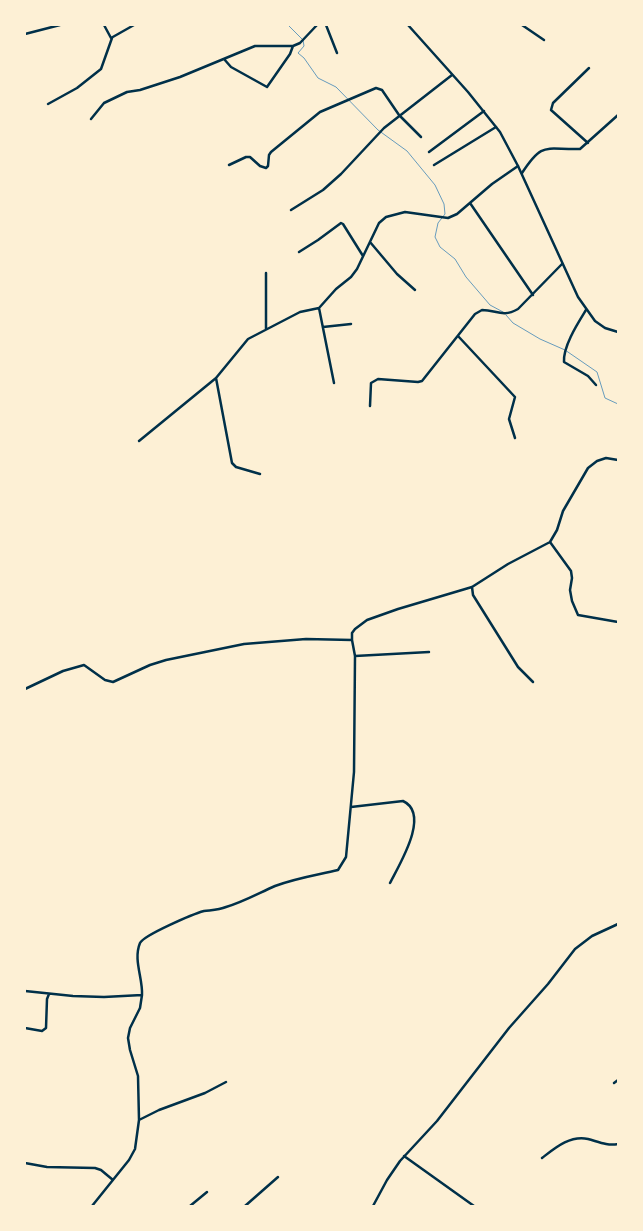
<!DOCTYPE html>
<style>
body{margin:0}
#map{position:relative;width:643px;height:1231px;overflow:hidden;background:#fdf0d5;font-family:Roboto,sans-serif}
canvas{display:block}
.frame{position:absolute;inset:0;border:26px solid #fdf0d5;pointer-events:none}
</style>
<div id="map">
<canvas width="643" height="1231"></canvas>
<div class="frame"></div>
</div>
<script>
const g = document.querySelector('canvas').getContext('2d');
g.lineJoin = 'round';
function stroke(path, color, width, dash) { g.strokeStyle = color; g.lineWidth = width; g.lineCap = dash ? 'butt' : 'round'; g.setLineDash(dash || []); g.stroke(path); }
stroke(new Path2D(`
 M288 25 303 40 304 46 298 53 304 58 318 78 336 87 378 130 407 151 435 185 444 204 445 214 438 223 435 237 440 247 455 259 466 277 490 305 503 312
 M506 315 513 323 540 339 565 350 597 372 605 398 618 404`), '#669bbc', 1);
stroke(new Path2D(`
 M104 25 111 38 134 25
 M326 25 337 53
 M522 25 544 40
 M25 34 60 25
 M224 59 231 67 267 87 290 54 293 46
 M48 104 77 88 101 69 112 38
 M91 119 104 103 127 92 140 90 180 77 255 46H293L300 43 317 25
 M588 143 551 110 553 103 589 68
 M429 152 484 111
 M229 165 246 157H250L260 166 266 168 268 166 269 155 271 152 320 112 376 88 382 90 399 115 421 137
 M434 165 496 127
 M522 173C543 141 545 150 580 149L618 115
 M470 203 533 295
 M291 210 323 190 341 174 384 128 452 75
 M370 242 397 274 415 290
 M299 252 318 240 341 223 343 224 363 256
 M266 273V329
 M319 308 334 383
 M586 310C578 323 563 346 564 362L588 376 596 385
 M323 327 351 324
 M458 336 515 397 509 419 515 438
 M216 378 232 463 236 467 260 474
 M370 406 371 383 378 379 418 382 422 381 475 314 482 310C497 310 502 318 518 309L562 264
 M139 441 216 378 248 339 300 312 319 308 336 289 351 277 357 269 379 223 386 217 405 212 448 218 457 214 492 184 518 166
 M550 542 571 571 572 578 570 590 572 601 578 615 618 622
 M472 587 473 595 518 667 533 682
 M355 656 429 652
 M25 689 63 671 84 665 105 680 113 682 150 665 166 660 244 644 306 639 352 640V633L355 629 367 620 398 609 472 587 508 564 550 542 557 530 563 511 588 468 597 461 606 458 618 460
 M351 807 403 801C431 814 399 865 390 883
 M25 991 73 996 104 997 142 995 140 1008 130 1028 128 1038 130 1050 138 1076 139 1120 135 1149 129 1160 92 1206
 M142 995C143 978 133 960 140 943 144 935 193 914 204 911 212 910 219 910 226 907 243 902 259 893 275 886 296 878 317 875 338 870L346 857 354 772 355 656 352 640
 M25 1028 42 1031 46 1028 47 999 49 994
 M614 1083 618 1080
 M139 1120 159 1110 205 1093 226 1082
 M404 1156 474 1206
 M542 1158C555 1148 570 1135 588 1139 599 1142 607 1146 618 1144
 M25 1163 47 1167 95 1168 101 1170 113 1180
 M190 1206 207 1192
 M245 1206 278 1177
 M373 1206 387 1180 400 1161 437 1121 509 1028 548 984 575 949 592 936 618 924`), '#003049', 2.5);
stroke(new Path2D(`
 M408 25 468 92 500 132 518 166 578 297 595 321 605 328 618 332`), '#003049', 2.5);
</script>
